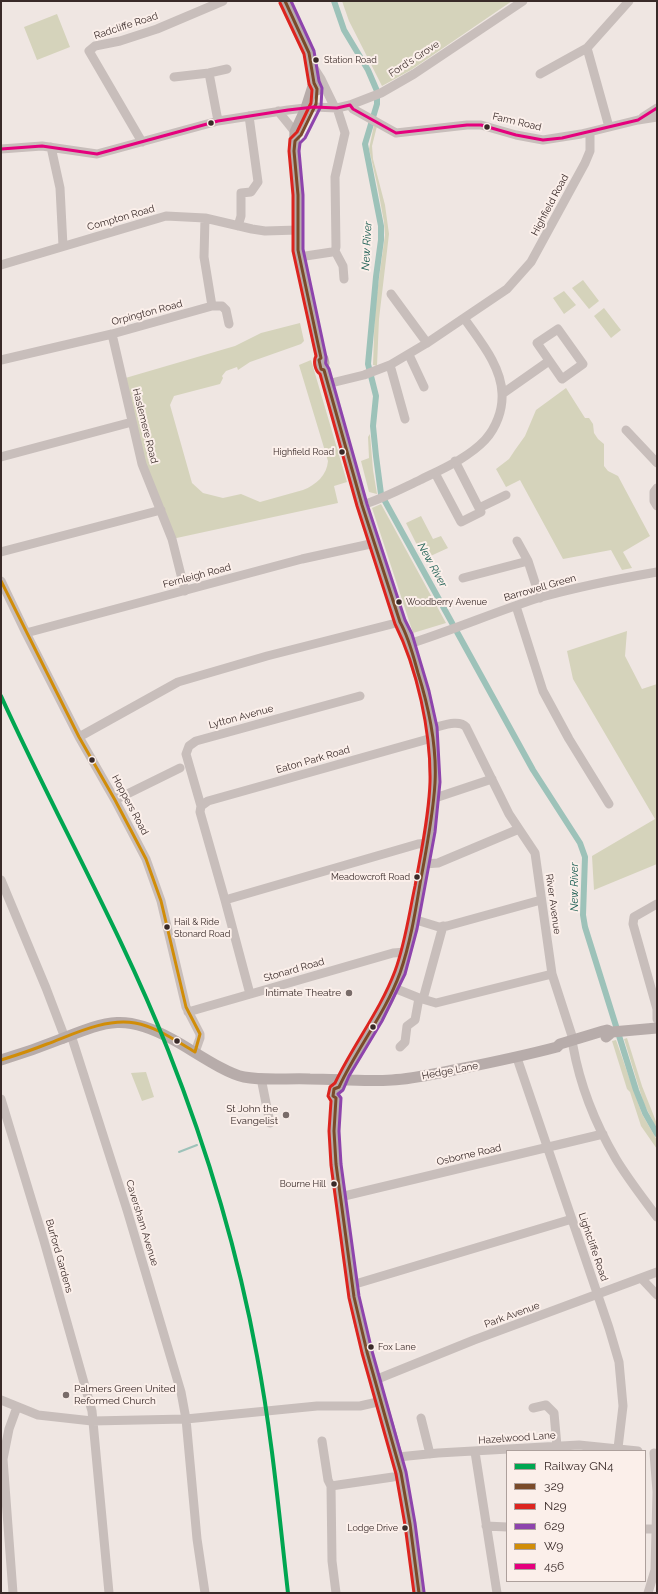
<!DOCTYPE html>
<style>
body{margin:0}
#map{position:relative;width:658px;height:1594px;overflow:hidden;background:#efe6e2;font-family:Raleway,sans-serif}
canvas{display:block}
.frame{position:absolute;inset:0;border:2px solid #392a28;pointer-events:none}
.legend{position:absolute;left:506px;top:1450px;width:140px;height:132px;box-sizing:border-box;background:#fbefea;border:1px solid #ada09c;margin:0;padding:5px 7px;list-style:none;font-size:12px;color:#392a28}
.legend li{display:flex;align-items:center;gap:8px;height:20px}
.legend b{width:20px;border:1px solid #ada09c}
</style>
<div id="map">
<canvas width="658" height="1594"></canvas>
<div class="frame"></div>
<ul class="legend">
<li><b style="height:5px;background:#00a651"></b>Railway GN4</li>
<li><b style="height:5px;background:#7a4b2a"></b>329</li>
<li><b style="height:5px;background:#dc241f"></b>N29</li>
<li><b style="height:5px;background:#8e44ad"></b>629</li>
<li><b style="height:5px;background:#d18d08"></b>W9</li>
<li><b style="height:5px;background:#e5007d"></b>456</li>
</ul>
</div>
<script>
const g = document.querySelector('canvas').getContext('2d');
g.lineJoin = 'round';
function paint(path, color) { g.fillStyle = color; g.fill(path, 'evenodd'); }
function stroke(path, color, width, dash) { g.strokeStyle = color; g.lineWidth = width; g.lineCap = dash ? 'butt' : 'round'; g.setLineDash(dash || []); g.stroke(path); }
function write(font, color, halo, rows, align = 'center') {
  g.font = font + ' Raleway,sans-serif'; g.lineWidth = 4; g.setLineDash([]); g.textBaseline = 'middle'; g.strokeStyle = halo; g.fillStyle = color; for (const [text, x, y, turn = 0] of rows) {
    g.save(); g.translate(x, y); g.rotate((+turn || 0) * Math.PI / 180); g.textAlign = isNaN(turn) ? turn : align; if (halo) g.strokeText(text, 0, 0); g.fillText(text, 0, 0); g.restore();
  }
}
paint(new Path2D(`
 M342 1H512L411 70 382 86 349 21Z
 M57 14 70 47 37 60 24 27Z
 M374 125 377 126 372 146 373 159 385 205 389 234 379 319 377 366 373 365 375 307 385 235 384 222 377 184 369 149Z
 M583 280 599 301 589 309 572 288Z
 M564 291 576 305 564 314 553 298Z
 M604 308 621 330 611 338 594 316Z
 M300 323 304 341 301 344 250 362 238 370 237 367 226 371 222 376 223 378 220 384 174 396 170 405 192 483 203 493 223 498 241 494 260 502 303 490C316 485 327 475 328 461L299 365 311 360 347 482 334 486 338 503 172 539 136 439 122 379 235 346 261 333Z
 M566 388 585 418H589L593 424 594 433 598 439 604 444V466L608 471 618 476 650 536 623 552 632 568 622 570 611 550 563 559 520 480 506 487 496 469 509 459 515 450 525 436 536 410Z
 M370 434 373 470 377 494 369 492 361 461 369 458 368 437Z
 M381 504 446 623 413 633 372 508Z
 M421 516 433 539 441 536 448 548 424 559 406 523Z
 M627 631 625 656 642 689 657 684V864L594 890 592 856 655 819 573 679 567 651Z
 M627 1038 642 1086 657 1124V1129L644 1104 624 1039Z
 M616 1040 642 1114 657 1140V1149L641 1126 630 1092 627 1089 612 1041Z
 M146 1072 154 1097 142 1101 131 1073Z`), '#d5d3bb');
stroke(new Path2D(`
 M179 1152 197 1145`), '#9dc2b9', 2);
stroke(new Path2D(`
 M334 1 344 30 368 70 377 91V104L365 144 381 226V240L376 277 368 364 376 396 373 426 376 456 381 494 533 770 580 843 585 857 583 915 585 927 636 1090 645 1113 657 1134`), '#9dc2b9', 6);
stroke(new Path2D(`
 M587 48 609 127
 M312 65 321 79 335 108
 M209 73 218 121
 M540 74 587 48 629 1
 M174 77 209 73 227 69
 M350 105 353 109 396 133 467 125H481L516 135 543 140 581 134 638 120 657 117
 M278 111 295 132
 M643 117 657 108
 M142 142 89 51 95 46 120 41 157 29 223 1
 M51 147 60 188 63 246
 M1 149 42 146 97 154 218 121 288 110 314 107 337 108 350 105 381 93 414 74 523 1
 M238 226 241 216V193L251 192 258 182 249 116
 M335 251 343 266 344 279
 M299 257 332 252 335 251 336 247 335 177 345 133 337 108
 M1 265 166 216 205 218 252 229 265 231 298 230
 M391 294 427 343
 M212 306H222L226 310 229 324
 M558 329 583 364 562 379 537 343Z
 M112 334 142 464 172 539 185 591
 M409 355 424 387
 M1 360 112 334 212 306 204 257 205 218
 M390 365 405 419
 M327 384 364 375 390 365 427 343 507 289 531 262 585 163 590 151V132
 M502 394 549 361
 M626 430 657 463
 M1 457 132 422
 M435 473 461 522 481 512 455 461
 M657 488 654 492V501L657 506
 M362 505C382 499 401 489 420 480 442 469 468 458 485 440 496 428 503 410 502 393 501 365 479 340 464 318
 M479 508 506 495
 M517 541 528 561 540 598
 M1 552 161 510
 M463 578 528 561
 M1 581 26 633 79 737 115 800 146 859 161 901 186 1007 200 1034V1038L195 1052
 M516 606 543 691 569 739 609 804
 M26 633 302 559 375 543
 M409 644C453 630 495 612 538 598 577 587 617 579 657 572
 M432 728C442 726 459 719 466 727L509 814 535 853 552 974 573 1039
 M79 737 178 682 267 656 400 622
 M435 798 492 779
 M115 800 180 768
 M201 806 208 801 432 738
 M424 864 438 863 519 829
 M1 880 46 988 65 1038
 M225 900 418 844 428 843
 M657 904 634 917 633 924 657 1009V1019
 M413 919 439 927 447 926 541 900
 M394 988 419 998 436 1003 552 974
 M250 994 225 900 200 812 201 806 186 754 189 746 196 741 360 696
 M423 999 443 926
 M188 1012 393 953 406 952
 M71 1035 127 1210 181 1392 186 1419 197 1539 205 1593
 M573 1046C580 1085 596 1125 616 1159 628 1179 643 1198 657 1217
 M400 1047 405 1042 407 1026 415 1020 419 998
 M517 1058 609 1328 619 1362 623 1406 618 1448
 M261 1078 270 1123
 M1 1099 44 1241 92 1411 109 1593
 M340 1197 603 1134
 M641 1278 657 1295
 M352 1285 572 1219
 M375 1380 474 1340 657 1272
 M1 1400 38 1415 92 1421 186 1419 317 1406H360L382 1401
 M533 1408 546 1405 554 1413 557 1446
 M421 1418 430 1454
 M322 1441 328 1480 331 1486
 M475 1452 497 1593
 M398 1457 438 1453 579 1445 638 1451
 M486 1526 507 1527
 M645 1529H657
 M13 1593 3 1459 9 1429 17 1407
 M336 1593 332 1561 331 1486 393 1477
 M648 1593 655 1570 657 1492 654 1453`), '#c8bebb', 9);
stroke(new Path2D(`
 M285 1 309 53 314 83 317 90
 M314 83 306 108 295 132 294 151 298 195V250L321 358 323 359 324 363
 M321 358 319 360 321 369 324 370 362 505 400 622 407 635 424 692 432 728 435 782 430 831 412 928 400 972 388 1000 378 1019 345 1074 339 1087 334 1089 333 1096 336 1098C331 1143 338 1186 345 1230 350 1266 353 1302 363 1337 373 1377 387 1416 397 1456 408 1501 414 1547 419 1593
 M606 1037 612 1032 657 1028
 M1 1060C21 1054 41 1047 61 1039 107 1021 125 1013 172 1039 191 1049 224 1073 244 1077 266 1081 288 1078 310 1079 337 1079 364 1082 392 1080 413 1079 433 1074 454 1070 489 1063 523 1056 557 1047L560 1044 603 1031 607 1030 611 1032`), '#b7acaa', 11);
stroke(new Path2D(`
 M285 1 309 53 314 83 317 89 316 104 301 135 295 141 294 151 298 195V250L321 358 319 360 321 369 324 370 362 505 400 622C409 638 413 655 418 673 429 708 437 746 435 783 433 817 426 851 420 884 415 914 410 944 400 973 385 1014 357 1048 339 1087L334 1089 333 1096 336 1098 334 1131 336 1164 354 1297 367 1352 401 1473 410 1524 419 1593`), '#7a4b2a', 3);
stroke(new Path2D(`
 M280 3 304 54 309 84 312 90 311 103 297 132 290 139 289 151 293 195V251L316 356C313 361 315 371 320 374L357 506 395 624C417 668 431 732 430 782 429 816 421 852 415 886 409 914 405 944 395 971 380 1011 353 1045 335 1083L330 1087 328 1096 331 1101 329 1131 331 1165 349 1298 362 1353 396 1474 405 1525 414 1593`), '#dc241f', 3);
stroke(new Path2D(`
 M291 1 314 51 319 81 322 88 321 106 305 138 300 143 299 151 303 195V249L326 357C326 367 324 360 329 369L367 504 405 620 412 634 429 691 437 727 440 782 435 832 417 929 405 974 382 1021 349 1076 343 1090 338 1094 341 1098 339 1131 341 1164 359 1296 372 1351 406 1472 415 1523 424 1592`), '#8e44ad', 3);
stroke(new Path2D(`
 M1 581 79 737 115 800 146 859 161 901 186 1007 200 1034 195 1052
 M1 1060C17 1055 32 1050 47 1044 74 1034 105 1018 135 1023 157 1027 176 1041 195 1052`), '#d18d08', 3);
stroke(new Path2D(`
 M350 105 353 109 396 133 467 125H481L516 135 543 140 562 138 638 120 657 108
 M1 149 42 146 97 154 218 121 288 110 314 107 337 108 350 105`), '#e5007d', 3);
stroke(new Path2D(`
 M1 696C55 815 120 929 168 1050 207 1149 238 1252 257 1356 272 1435 279 1514 288 1593`), '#00a651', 4);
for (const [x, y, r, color] of [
 [316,60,3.5,"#392a28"],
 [211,123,3.5,"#392a28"],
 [487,127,3.5,"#392a28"],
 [342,452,3.5,"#392a28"],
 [399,602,3.5,"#392a28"],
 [92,760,3.5,"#392a28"],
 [417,877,3.5,"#392a28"],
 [167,927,3.5,"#392a28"],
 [349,993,4,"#796c69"],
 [373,1027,3.5,"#392a28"],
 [177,1041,3.5,"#392a28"],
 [286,1115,4,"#796c69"],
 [334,1184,3.5,"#392a28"],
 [371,1347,3.5,"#392a28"],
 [66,1395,4,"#796c69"],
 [405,1528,3.5,"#392a28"]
]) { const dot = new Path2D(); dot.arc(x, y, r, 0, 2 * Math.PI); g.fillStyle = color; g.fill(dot); stroke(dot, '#fbefea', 1.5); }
write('9px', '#392a28', '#fbefea', [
 ["Station Road",324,60],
 ["Highfield Road",334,452,"right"],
 ["Woodberry Avenue",406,602],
 ["Meadowcroft Road",410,877,"right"],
 ["Hail & Ride",174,922],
 ["Stonard Road",174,934],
 ["Bourne Hill",326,1184,"right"],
 ["Fox Lane",378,1347],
 ["Lodge Drive",398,1528,"right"]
], 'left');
write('10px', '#392a28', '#fbefea', [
 ["Radcliffe Road",126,26,-18],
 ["Ford's Grove",414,59,-33],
 ["Farm Road",517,122,13],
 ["Highfield Road",550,205,-62],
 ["Compton Road",121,218,-16],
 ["Orpington Road",147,313,-15],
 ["Haslemere Road",145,426,76],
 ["Fernleigh Road",197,576,-15],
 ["Barrowell Green",540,588,-16],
 ["Lytton Avenue",241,717,-15],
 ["Eaton Park Road",313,760,-16],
 ["Hoppers Road",130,805,62],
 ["River Avenue",553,904,82],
 ["Stonard Road",294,970,-16],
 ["Hedge Lane",450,1071,-11],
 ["Osborne Road",469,1155,-13],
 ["Caversham Avenue",142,1223,73],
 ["Lightcliffe Road",593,1247,71],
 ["Burford Gardens",59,1256,74],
 ["Park Avenue",512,1315,-20],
 ["Hazelwood Lane",517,1438,-4]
]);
write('10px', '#392a28', '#fbefea', [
 ["Intimate Theatre",341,993],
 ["St John the",278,1109],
 ["Evangelist",278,1121],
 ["Palmers Green United",74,1389,"left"],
 ["Reformed Church",74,1401,"left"]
], 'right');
write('italic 11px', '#1b5e52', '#fbefea', [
 ["New River",367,246,-87],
 ["New River",432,565,61],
 ["New River",575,887,-90]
]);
</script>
